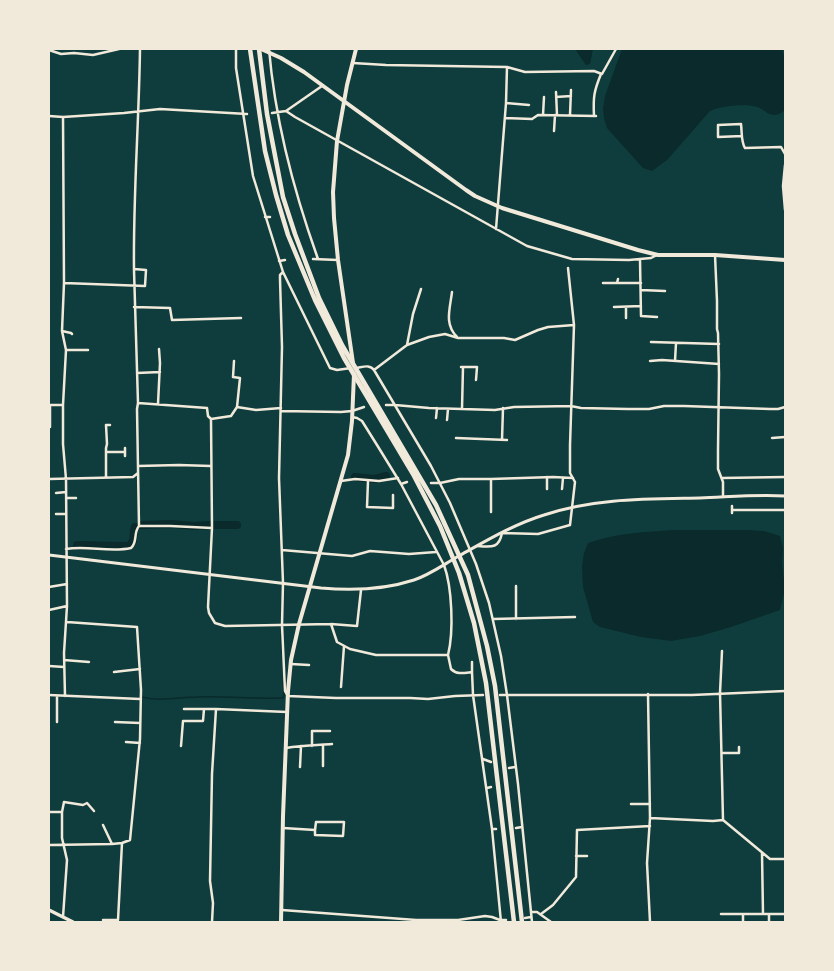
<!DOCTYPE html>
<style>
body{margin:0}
#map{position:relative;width:834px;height:971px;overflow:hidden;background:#0f3d3e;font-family:Helvetica,sans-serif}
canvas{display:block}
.frame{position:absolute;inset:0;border:50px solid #f1e9da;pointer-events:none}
</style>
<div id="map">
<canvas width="834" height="971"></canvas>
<div class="frame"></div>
</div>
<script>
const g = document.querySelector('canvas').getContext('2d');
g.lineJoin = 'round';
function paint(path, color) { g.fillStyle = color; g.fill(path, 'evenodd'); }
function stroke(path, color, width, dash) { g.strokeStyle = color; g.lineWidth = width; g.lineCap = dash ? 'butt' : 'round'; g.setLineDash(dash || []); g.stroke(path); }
paint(new Path2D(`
 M575 49H593L590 64 586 65Z
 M622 49H782L785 60V110C781 113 776 117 770 114 766 113 762 108 757 107 746 103 719 106 710 111L667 160 652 171 643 168 607 128 604 118 603 109 605 96Z
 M674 530H747L764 531 780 536 783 548 782 563 785 589 780 610 731 627 700 636 671 641 641 637 600 627 593 622 583 587 582 566 584 553 588 543C616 533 645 532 674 530Z`), '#0a2a2b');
stroke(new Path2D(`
 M281 635 282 653
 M142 697C160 702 180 697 197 697 225 696 253 699 281 698H283L284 695 283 681`), '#0a2a2b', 1.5);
stroke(new Path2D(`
 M355 477 374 479 386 476
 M141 525 172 524 194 526 210 525
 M215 525H237
 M77 545 129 546 133 541 134 531 135 527`), '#0a2a2b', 8);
stroke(new Path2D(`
 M236 49V68L253 176 283 272 330 368 337 370 351 368
 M269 49C275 120 294 192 318 259
 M49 50 61 54 74 53 93 55 119 49
 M353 63 386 65 507 67 525 72 594 71 602 74 616 49
 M556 92 557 115
 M556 97 571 96
 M506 103 529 105
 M286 111 295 117 527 246 572 259 629 260 651 258 657 255
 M272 113 286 111 322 86
 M543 115 544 97
 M570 115 571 90
 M49 116 63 117 124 113 160 109 247 114
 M594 116C593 97 594 91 601 74
 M63 117 64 283 62 331 66 350 63 405V444L66 479 67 606 64 653 65 696
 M505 118 532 119 538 115 596 116
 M554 131 555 115
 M742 136 718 137V125L741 124C742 132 741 142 745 148L781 147 785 154
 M785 165 783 186 785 210
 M265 217H270
 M496 229 506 103 507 67
 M715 255 717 301V329L718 333 719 374 718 450V469L723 482V497
 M313 259 338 260
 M640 260 641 316 657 317
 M279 261 285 260
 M283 272 280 275V279L282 347 279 478 283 583 282 625 285 691 288 696 336 698H410L428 699 455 696 483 695
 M64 283 145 286 146 270 134 269
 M603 283H641
 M617 283 618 279
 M641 290 665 291
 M452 292C450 309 444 324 457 337
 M134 307 170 308 172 320 241 318
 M614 307 641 306
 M626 307V318
 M62 331 71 333 72 334
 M651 342 719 344
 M407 345 413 314 421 289
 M66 350H88
 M234 361 233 377 240 378 237 407
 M650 361 662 360 719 364
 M675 361 676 343
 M461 367H477L476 380
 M356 368C363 367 370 364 374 370L431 466 450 503 476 564 489 603 501 656 507 695 518 784 532 922
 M374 370 407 345 429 337 445 334 458 338H504L515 340 538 330 548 327 574 325
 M137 373 160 372
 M138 403 207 408 208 416 211 419 212 528 208 607 209 613 215 623 225 626 331 624 337 642 350 649 376 655H448C454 631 452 587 444 565L401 484 377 445 362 421 357 418 352 417
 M158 404 160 363 159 349
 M49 405H63
 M386 405H395L429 408 495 410 514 407 571 406 581 408 628 409H649L664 406H684L770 409H778L785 407
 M462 409 463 367
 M281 411 341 412 352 411 364 407
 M436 418 437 408
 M211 419 231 416 237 407 256 410 281 408
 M447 420 448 409
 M50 427V405
 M456 438 507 440
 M772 438 785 437
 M502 440 503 408
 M125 448V456
 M106 452H125
 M138 466 179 465 211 466
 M106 477V448L107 444 106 425H110
 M722 478 785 477
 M49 479 133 477 138 473
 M341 481 355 479 379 481 398 478
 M368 481 367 507 393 508V495
 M431 483H440L459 479H491L553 477 573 478
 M401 484 407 482
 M547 489V477
 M562 489 563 478
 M56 493 66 492
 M66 498H76
 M732 510H785
 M491 512V479
 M732 513V506
 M56 514H66
 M139 526H170L212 528
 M477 546C491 547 499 549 502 533L538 534 570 525 575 482 570 473V445L574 325 568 268
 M66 549C87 545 110 553 131 548 138 542 133 533 139 526L137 409 138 403C137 359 135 314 134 270 133 196 139 123 140 49
 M282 550 352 556 370 551 409 554 436 552
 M516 586V619
 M49 587 67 584
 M49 610 67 606
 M493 619 575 617
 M331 624 357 626 361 590
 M722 651 720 693 723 820
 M448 655 451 669C457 675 464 673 472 672L473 695 492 829 501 922
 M64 660 89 662
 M472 662V672
 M291 664 309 665
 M49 666 64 667
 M114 672 140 669
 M341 687 344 646
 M648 694 650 818 647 863 650 922
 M49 695 140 699
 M500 695H692L785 691
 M184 709H216
 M57 722V696
 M115 722 140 723
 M126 742 140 743
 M181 746 183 721H203L204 709
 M312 746V731H330
 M286 748C301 745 317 745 332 744
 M722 753H739V747
 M483 759 491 762
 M323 766V745
 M300 767 301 746
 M509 768 515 767
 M487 788 491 787
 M631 804H650
 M49 812H62V838L67 860 63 917
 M62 812 64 802 83 805 87 803 94 811
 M650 818 713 821 723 820 770 859H785
 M103 825 112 844
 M283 828 315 830V835L343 836 344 822H316L315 830
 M516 828 522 827
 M492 829H496
 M49 845 112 844 122 843 130 840 140 739 141 690 137 627 67 622
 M762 853 763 914
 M576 856H587
 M282 910 416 920H458L485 916 492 917 500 920H506
 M531 912H537L551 922
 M541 914 553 905 576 877 577 830 650 826
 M721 914H785
 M743 914V922
 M525 918 531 917
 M103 920H118L122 843
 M212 922 213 903 210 881 212 774 216 709 287 712
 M769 922V914`), '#f1e9da', 2.5);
stroke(new Path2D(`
 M49 555 321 588C353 591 383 590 414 580 429 575 443 565 457 557 484 542 514 524 544 515 594 498 647 499 700 498 728 497 757 494 785 496`), '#f1e9da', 3);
stroke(new Path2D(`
 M49 910 73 922`), '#f1e9da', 3.5);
stroke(new Path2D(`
 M261 49 281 58 304 72 466 190 475 196 502 208 638 250 658 255H715L785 260
 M353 363 338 260 334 218 333 192 337 141 347 85 356 49
 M281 922 283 816 288 691 291 660 299 624 348 455 352 421 354 374`), '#f1e9da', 4);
stroke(new Path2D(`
 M250 49 265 151 276 195 288 235 315 300 344 358 413 474 440 526 459 573 474 623 486 683 514 922
 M259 49 267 114 283 197 295 234 319 298 342 345 436 505 468 575 487 646 495 686 522 922`), '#f1e9da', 4.5);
</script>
